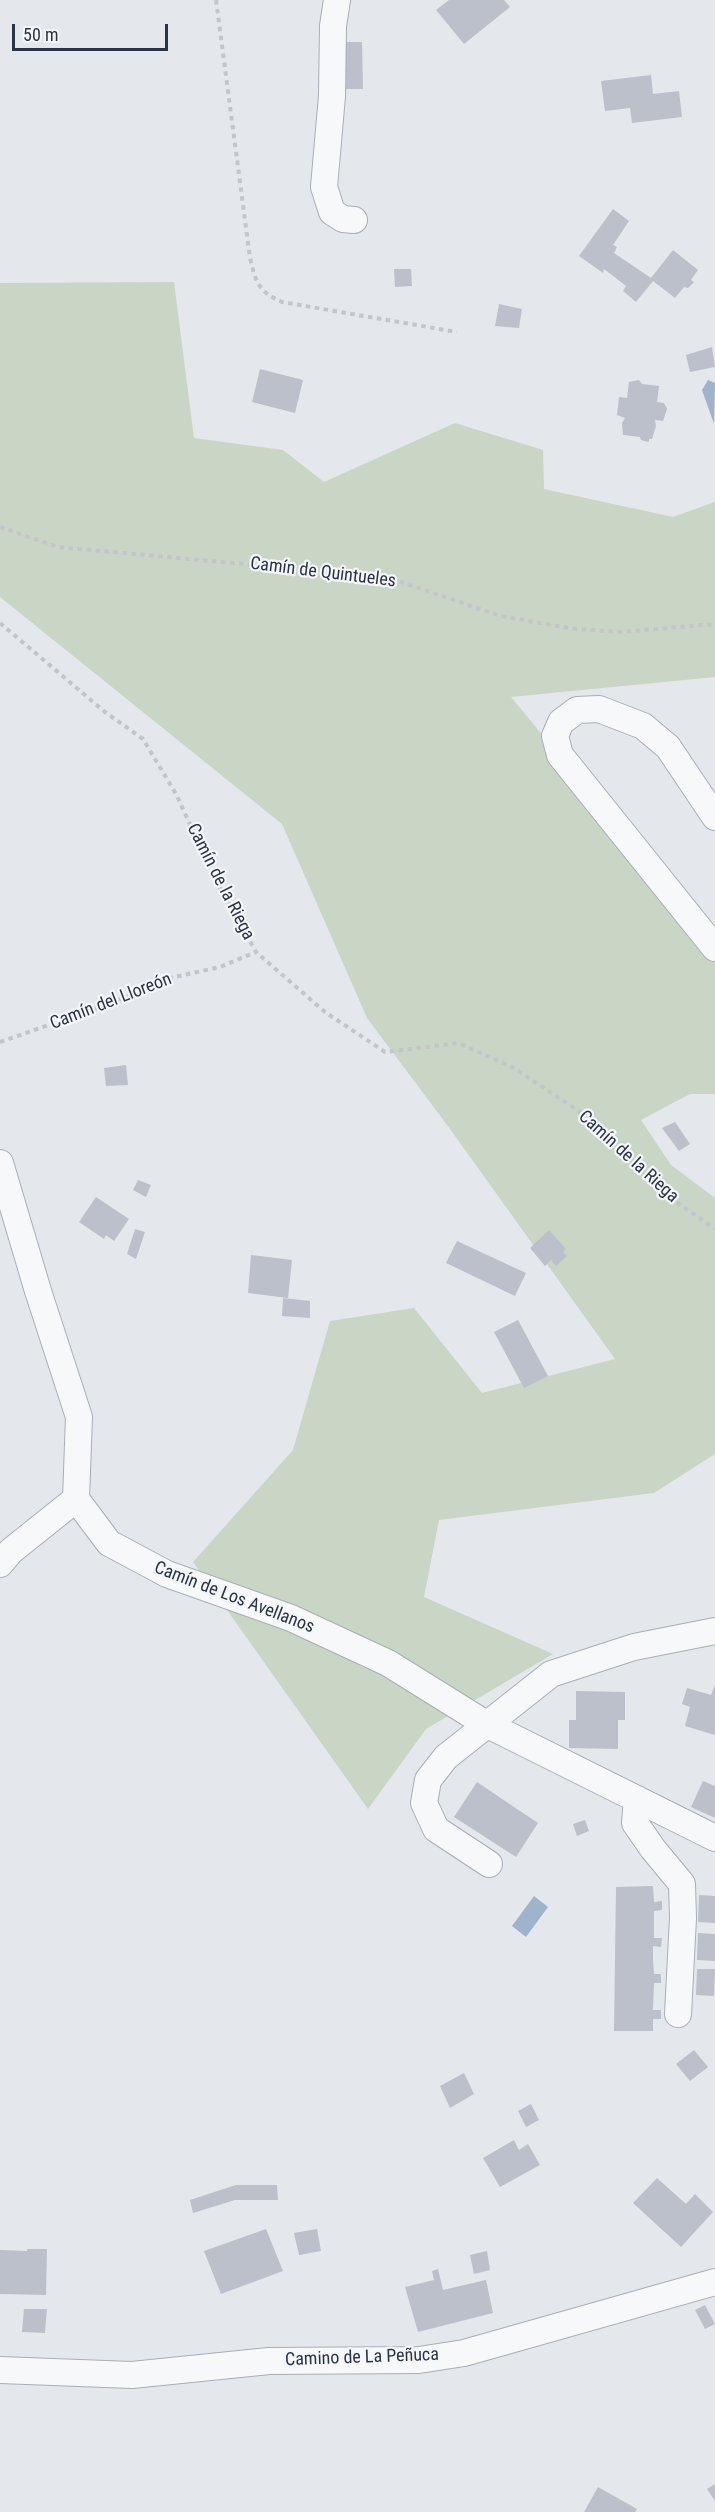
<!DOCTYPE html>
<meta charset="utf-8">
<style>
body{margin:0}
#map{position:relative;width:715px;height:2512px;overflow:hidden;background:#e4e7ec;font-family:"Roboto Condensed",sans-serif}
canvas{display:block}
.scale{position:absolute;left:12px;top:24px;width:156px;height:27px;box-sizing:border-box;border:3px solid #2b3445;border-top:0;padding-left:8px;font-size:18px;line-height:21px;white-space:nowrap;color:#2b3445;-webkit-text-stroke:4px #f4f6f9;paint-order:stroke}
</style>
<div id="map">
<canvas width="715" height="2512"></canvas>
<div class="scale">50 m</div>
</div>
<script>
const g = document.querySelector('canvas').getContext('2d');
g.lineJoin = 'round';
function paint(path, color) { g.fillStyle = color; g.fill(path, 'evenodd'); }
function stroke(path, color, width, dash) { g.strokeStyle = color; g.lineWidth = width; g.lineCap = dash ? 'butt' : 'round'; g.setLineDash(dash || []); g.stroke(path); }
function write(font, color, halo, rows, align = 'center') {
  g.font = font + ' "Roboto Condensed",sans-serif'; g.lineWidth = 4.5; g.setLineDash([]); g.textBaseline = 'middle'; g.strokeStyle = halo; g.fillStyle = color; for (const [text, x, y, turn = 0] of rows) {
    g.save(); g.translate(x, y); g.rotate((+turn || 0) * Math.PI / 180); g.textAlign = isNaN(turn) ? turn : align; if (halo) g.strokeText(text, 0, 0); g.fillText(text, 0, 0); g.restore();
  }
}
paint(new Path2D(`
 M174 282 194 438 283 450 324 482 455 423 543 450 544 489 673 517 715 502V677L511 697 715 943V1094H690L641 1120 671 1165 715 1198V1454L654 1493 439 1520 424 1597 553 1654 426 1729 368 1809 193 1562 293 1450 330 1321 414 1308 482 1393 615 1359 450 1129 367 1018 282 824 0 597V283Z`), '#c9d6c5');
paint(new Path2D(`
 M708 380 715 383 714 424 702 390Z
 M534 1896 548 1907 526 1937 512 1926Z`), '#9fb4cc');
paint(new Path2D(`
 M449 0H504L510 7 464 44 436 10Z
 M343 42H362L363 89H344Z
 M651 75 653 94 679 91 682 117 632 123 630 108 605 111 601 81Z
 M613 209 629 221 613 245 617 247 614 253 651 278 673 250 698 270 691 280 694 282 688 288 684 287 675 298 653 281 636 302 623 291 626 286 604 269 603 273 579 256Z
 M394 269H411L412 286 395 287Z
 M499 304 522 309 519 328 495 326Z
 M712 347 715 367 690 372 686 355Z
 M260 369 303 380 295 413 252 402Z
 M639 380 642 384 659 386 657 402 664 403 667 409 663 421 655 420 656 426 652 439H649V442L641 440 640 437 623 435 622 423 625 418 617 415 619 397 627 398 629 382Z
 M126 1065 128 1085 106 1086 104 1068Z
 M675 1122 690 1144 679 1151 662 1128Z
 M138 1180 151 1185 146 1197 133 1190Z
 M96 1197 129 1219 114 1241 106 1235 104 1239 79 1222Z
 M135 1229 145 1232 136 1259 127 1254Z
 M549 1230 566 1249 563 1252 567 1256 556 1266 551 1260 545 1266 530 1248Z
 M457 1241 526 1273 515 1296 446 1263Z
 M251 1255 292 1260 288 1298 248 1293Z
 M283 1298 310 1301V1318L282 1316Z
 M518 1320 548 1376 524 1388 494 1332Z
 M715 1685V1735L685 1726 690 1707 682 1704 687 1688 711 1695Z
 M576 1691 625 1692V1720H618V1749L569 1748V1720H576Z
 M703 1781 715 1786V1818L691 1807Z
 M477 1782 538 1823 516 1857 454 1817Z
 M585 1820 589 1831 577 1836 573 1824Z
 M653 1886 654 1902 662 1901V1910L654 1911V1938H662L661 1947 653 1946V1960L654 1974H661V1983H654L653 2010H661V2019H653V2031H614L616 1887Z
 M699 1895 715 1896V1923L698 1922Z
 M698 1933 715 1934V1961L697 1960Z
 M697 1969H715L714 1996 696 1995Z
 M694 2050 708 2067 690 2081 676 2064Z
 M464 2073 474 2094 450 2108 440 2086Z
 M531 2104 539 2120 526 2127 518 2111Z
 M514 2140 519 2150 528 2144 540 2165 500 2187 483 2158Z
 M657 2178 686 2204 695 2194 713 2212 681 2247 633 2203Z
 M236 2185H277L278 2200H235L193 2213 190 2200Z
 M266 2229 283 2271 221 2294 204 2251Z
 M317 2229 321 2251 299 2255 294 2233Z
 M27 2249H47L46 2295 0 2294V2250L27 2251Z
 M487 2251 490 2270 474 2274 470 2255Z
 M438 2269 443 2290 486 2280 493 2313 418 2332 405 2287 434 2280 432 2271Z
 M705 2305 715 2324 705 2329 695 2310Z
 M24 2309H47L45 2333 22 2332Z
 M715 2484V2501L707 2489Z
 M598 2487 637 2509 635 2512H584Z`), '#bbc0ca');
const minor = new Path2D(`
 M337 0 333 26 332 96 324 187 332 212 343 219 354 220
 M715 817 668 747 643 726 599 709 577 710 561 722 555 736 560 755 715 948
 M0 1163 38 1291 79 1417 76 1499 109 1543 167 1574 291 1618 388 1663 486 1724 715 1838
 M0 1564 11 1551 76 1499
 M637 1799 635 1823 653 1849 682 1884 683 1918 678 2014
 M489 1864 436 1829 424 1803 428 1780 446 1757 551 1674 634 1647 715 1631
 M0 2370 132 2375 269 2361 419 2360 464 2353 715 2282`);
stroke(minor, '#a9aeb7', 28);
stroke(new Path2D(`
 M216 0 250 258C256 283 258 291 282 302L457 332
 M0 527 58 547 387 577 500 616 575 629 621 632 715 624
 M0 623 105 712 143 739 176 794 216 881 256 952 325 1012 385 1052 458 1043 514 1068 589 1118 668 1196 715 1229
 M0 1042 117 1001 170 978 220 967 256 952`), '#c2c5cb', 4, [4.5, 4.5]);
stroke(minor, '#f7f8fa', 26);
write('18px', '#2b3445', '#f4f6f9', [
 ["Camín de Quintueles",323,573,7],
 ["Camín de la Riega",220,882,63],
 ["Camín del Lloreón",111,1002,-21],
 ["Camín de la Riega",628,1157,42],
 ["Camín de Los Avellanos",234,1598,21],
 ["Camino de La Peñuca",362,2358,-2]
]);
</script>
